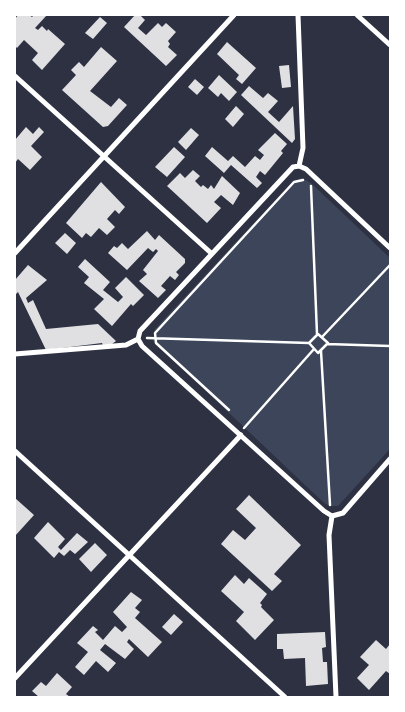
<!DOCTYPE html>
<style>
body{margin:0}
#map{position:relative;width:405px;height:712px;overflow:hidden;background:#2d3142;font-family:Figtree,sans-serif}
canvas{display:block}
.frame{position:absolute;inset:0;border:16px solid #fff;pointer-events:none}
</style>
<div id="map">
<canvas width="405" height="712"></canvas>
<div class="frame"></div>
</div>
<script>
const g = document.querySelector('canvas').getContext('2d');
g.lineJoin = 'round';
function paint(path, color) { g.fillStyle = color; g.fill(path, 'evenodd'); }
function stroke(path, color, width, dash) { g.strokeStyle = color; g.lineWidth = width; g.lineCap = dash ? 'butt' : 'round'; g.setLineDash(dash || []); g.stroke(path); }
paint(new Path2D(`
 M302 178 311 183 390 258V449L338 506H330L324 503 153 341 155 329 293 181Z`), '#3c4559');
paint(new Path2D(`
 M18 15H29L32 17 34 15H47L35 28 38 30 42 26 47 31 48 29 65 44 42 70 32 60 38 53 24 40 17 48 15 46V19Z
 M135 15H140L145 20 138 28 146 35 158 23 162 27 166 23 176 32 168 41 170 44 168 47 177 55 166 66 124 27Z
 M100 17 107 23 93 39 85 33Z
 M227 42 256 68 242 84 236 79 239 75 217 54Z
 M101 47 117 61 90 91 111 107 119 98 127 105 108 126 103 127 62 90 76 75 71 70 79 62 84 67Z
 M289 65 291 87 282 88 279 66Z
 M219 75 237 92 229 101 221 93 218 97 208 88Z
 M195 79 204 87 197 95 188 87Z
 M249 86 263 98 268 93 278 101 268 112 279 122 293 106 295 139 292 143 241 95Z
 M236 106 244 114 233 127 225 119Z
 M26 127 33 134 39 127 44 132 31 146 42 157 30 170 18 159 15 163V140Z
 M191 128 199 135 186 150 178 142Z
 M275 133 287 144 281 151 283 153 265 175 260 171 256 177 262 183 257 188 231 165 224 173 205 156 212 147 228 161 233 156 245 167 255 156 260 160 264 155 258 150Z
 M174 147 185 157 167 177 155 167Z
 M193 170 200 176 195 181 201 187 203 185 208 189 211 185 214 189 222 176 240 193 233 205 221 195 214 202 221 208 207 223 167 186 180 173 185 178Z
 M101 182 125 207 119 214 115 210 107 219 115 227 107 235 99 228 91 237 86 233 82 238 66 223Z
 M147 231 155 240 159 235 185 259V263L176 272 179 275 175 280 170 276 161 286 166 290 158 298 139 281 147 274 143 270 158 251 156 249 153 252 148 248 127 270 108 253 114 246 117 248 122 243 128 249Z
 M65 233 76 243 67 254 55 243Z
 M85 259 110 282 103 290 118 302 123 297 115 288 126 277 144 295 133 306 131 304 112 326 94 309 104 299 84 283 89 277 78 267Z
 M28 265 47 280 26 298 28 303 33 300 46 329 98 324 116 341 112 344 103 345 102 343 46 350 18 292 15 295V280Z
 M249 495 301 545 274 574 282 581 272 591 221 544 233 530 245 540 256 528 236 509Z
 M15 498 34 515 15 536Z
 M48 522 65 539 58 547 61 550 77 533 88 542 75 554 70 550 64 556 59 552 54 558 34 538Z
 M95 543 107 555 91 572 79 559Z
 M235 575 244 584 249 578 267 594 260 603 262 605 261 607 274 620 255 640 236 621 244 612 221 591Z
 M131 592 142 600 135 608 140 612 135 618 162 642 148 657 129 639 127 642 134 649 125 659 105 644 100 650 116 663 108 672 96 661 84 675 75 667 88 652 77 643 93 626 98 630 95 632 103 640 115 626 122 632 127 627 113 612Z
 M174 614 183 622 171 635 162 627Z
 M325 632 326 647 322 648 323 662H327L328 684 306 686 305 658 284 659 283 649H277V634Z
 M376 640 386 649 390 644V674L386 671 369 690 357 678 369 665 360 657Z
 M57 673 72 687 66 694 70 697H39L32 691 41 682 46 686Z`), '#e0e0e3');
stroke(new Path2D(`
 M311 186 317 334
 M322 337 390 265
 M147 338 309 343 318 353 328 343 318 334 309 343
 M327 344 390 346
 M321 351 330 505
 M229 410 156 343 155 333 294 182 303 180
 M244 428 314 349`), '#fff', 2.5);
stroke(new Path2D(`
 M298 15 303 148 299 166
 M357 15 390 45
 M15 76 211 253
 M299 166 306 169 390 248
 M15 253 234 15
 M138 339 142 346 324 511 332 516
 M138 339 140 331 293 167 299 166
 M15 354 126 345 138 339
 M15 451 285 697
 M332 516 329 535 336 697
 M332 516 343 513 390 459
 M15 678 241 435`), '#fff', 5);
</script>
